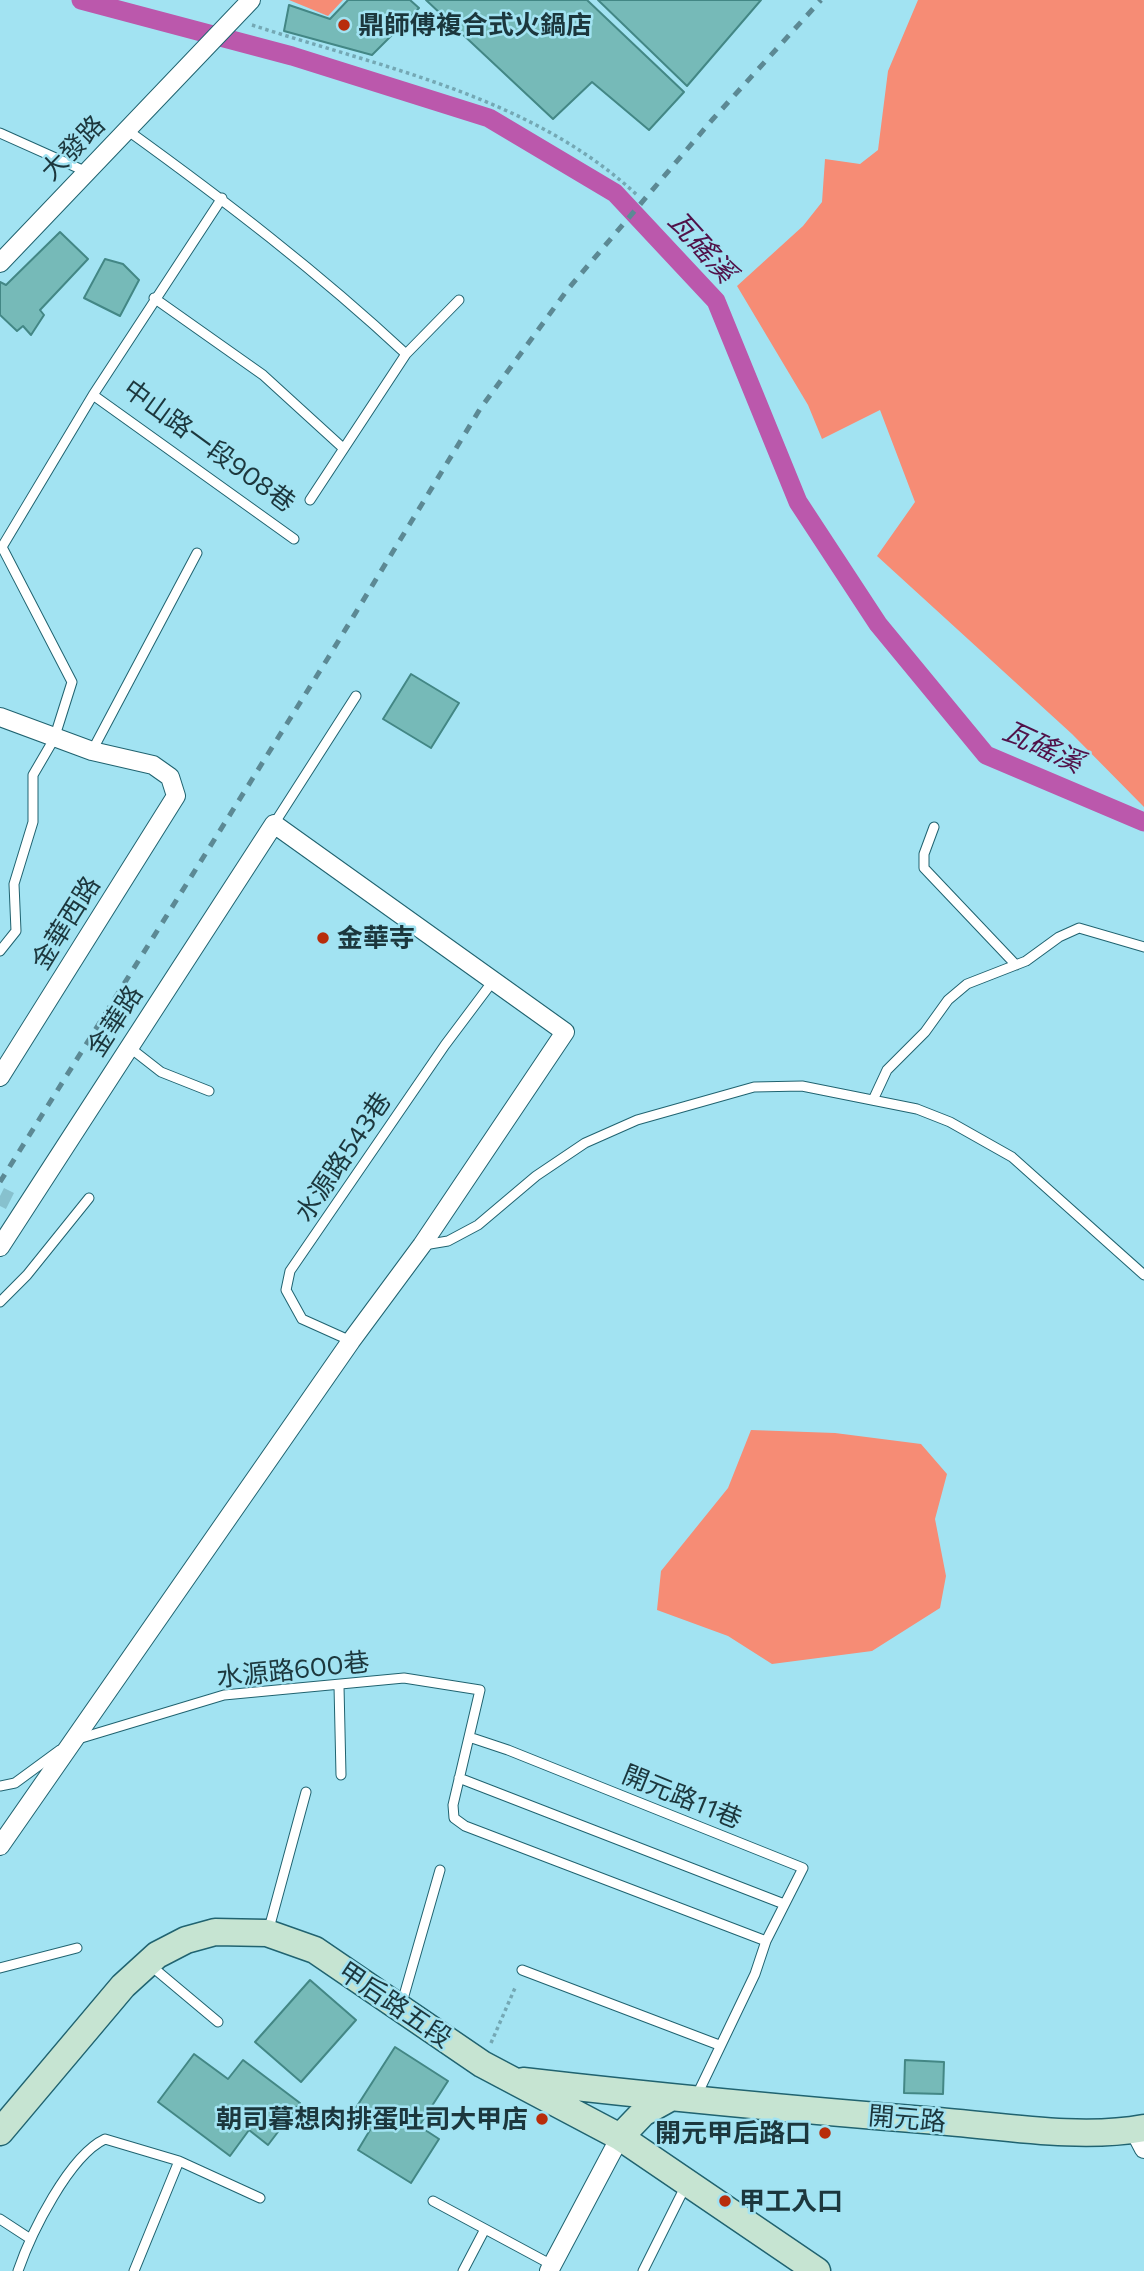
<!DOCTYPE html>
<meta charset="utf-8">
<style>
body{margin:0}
canvas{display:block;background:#a2e3f2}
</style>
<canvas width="1144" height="2271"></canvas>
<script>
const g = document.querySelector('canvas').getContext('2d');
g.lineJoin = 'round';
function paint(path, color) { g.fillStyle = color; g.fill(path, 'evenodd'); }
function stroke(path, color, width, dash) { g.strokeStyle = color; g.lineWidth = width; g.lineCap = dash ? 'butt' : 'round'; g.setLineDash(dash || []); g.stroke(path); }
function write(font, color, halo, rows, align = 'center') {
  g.font = font + ' Commissioner,"Noto Sans TC",sans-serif'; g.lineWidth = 5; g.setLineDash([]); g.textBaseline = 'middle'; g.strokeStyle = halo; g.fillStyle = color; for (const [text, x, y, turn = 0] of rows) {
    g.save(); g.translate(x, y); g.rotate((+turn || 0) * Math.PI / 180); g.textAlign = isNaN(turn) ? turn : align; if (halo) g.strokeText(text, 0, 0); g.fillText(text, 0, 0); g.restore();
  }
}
paint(new Path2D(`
 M289 0H343L328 16Z
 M918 0H1144V807L1072 734 877 556 915 502 880 410 822 439 808 405 737 286 803 226 822 202 825 159 860 164 878 150 888 71Z
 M751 1430 835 1433 921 1444 947 1474 935 1519 946 1576 940 1608 872 1651 772 1664 728 1636 657 1610 661 1571 728 1488Z`), '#f68c75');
stroke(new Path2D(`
 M81 0 292 56 489 118 615 193 716 301 798 502 878 624 986 755 1144 822`), '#bb58ac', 19);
const building = new Path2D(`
 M348 0H410L419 8 372 55 284 31 289 5 330 19Z
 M426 0H587L684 92 649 130 592 82 553 119Z
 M598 0H761L687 86Z
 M60 232 88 259 40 310 44 315 31 335 23 326 17 331 0 315V282L6 285Z
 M105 259 123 264 139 280 120 316 84 298Z
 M411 674 459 703 431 748 383 719Z
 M310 1980 356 2020 301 2082 255 2042Z
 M395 2047 448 2081 419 2126 439 2139 411 2183 358 2150 370 2130 350 2117Z
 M194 2054 228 2079 243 2060 300 2103 268 2145 249 2130 230 2156 158 2102Z
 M905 2060 944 2062 943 2094 904 2093Z`);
paint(building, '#76bab8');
stroke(building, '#438785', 2);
stroke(new Path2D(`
 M0 1196 10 1201`), '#87c1ce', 18, [18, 9]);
const lane = new Path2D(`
 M127 130C224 200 318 272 406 354
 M0 133 87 172
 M154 298 263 375 343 448
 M93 395 294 539
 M310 500 406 354 459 300
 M92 751 197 553
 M274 824 356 696
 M934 827 924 854V868L1016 965
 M0 951 16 931 14 884 33 822V775L54 739 72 682 2 547 93 395 222 198
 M129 1047 161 1072 209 1091
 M873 1100 887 1070 925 1032 948 1000 967 984 1026 961 1059 937 1079 928 1144 947
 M424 1245 448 1241 478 1225 536 1176 585 1143 637 1120 754 1087 802 1086 917 1109 950 1122 1012 1157 1144 1275
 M0 1302 27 1275 89 1198
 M351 1341 302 1319 286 1290 290 1271 445 1045 493 981
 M339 1686 341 1775
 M469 1737 508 1750 803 1868 766 1941
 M78 1739 224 1695 404 1678 480 1690 453 1805 454 1818 465 1826 766 1941 755 1974 696 2097
 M459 1778 784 1904
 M0 1786 15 1783 60 1750
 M268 1932 306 1792
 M150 1965 218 2022
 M0 1968 77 1948
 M522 1970 719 2045
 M401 2006 440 1870
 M179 2161 260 2198
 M433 2201 552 2265
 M0 2219 29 2238
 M18 2271C31 2233 69 2156 105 2139L179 2161 134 2271
 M463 2271 485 2229
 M643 2271 686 2185`);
const street = new Path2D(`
 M0 263 251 0
 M0 717 92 751 153 765 170 777 176 796 0 1077
 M0 1247 274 824 565 1032 422 1245 351 1341 0 1846
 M1134 2130 1144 2149
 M549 2271 620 2137`);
const secondary = new Path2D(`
 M523 2081C661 2097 799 2110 937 2121 1001 2126 1081 2140 1144 2128
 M0 2132 123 1986 157 1955 186 1940 215 1932 267 1933 315 1950 482 2064 620 2137 817 2271
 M620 2137 643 2113 670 2098`);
stroke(lane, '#206370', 11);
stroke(street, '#206370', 20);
stroke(secondary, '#206370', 29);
stroke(new Path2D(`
 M252 25C384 68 532 97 637 195
 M491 2043 515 1988`), '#74a8b4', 3.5, [3.5, 3.5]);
stroke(lane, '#fff', 9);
stroke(street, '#fff', 18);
stroke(secondary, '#c6e4d2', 26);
stroke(new Path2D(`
 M0 1182 328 658 480 409 568 289 712 120 821 0`), '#5c8994', 5, [9, 9]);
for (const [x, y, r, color] of [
 [344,25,7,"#b82d0b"],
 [323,938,7,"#b82d0b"],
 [542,2119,7,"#b82d0b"],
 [825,2133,7,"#b82d0b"],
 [725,2201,7,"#b82d0b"]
]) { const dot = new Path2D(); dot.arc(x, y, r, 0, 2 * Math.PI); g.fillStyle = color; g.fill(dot); stroke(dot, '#a2e3f2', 2.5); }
write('bold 26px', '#1c373d', '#a2e3f2', [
 ["鼎師傅複合式火鍋店",358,25],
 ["金華寺",337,938],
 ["朝司暮想肉排蛋吐司大甲店",528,2119,"right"],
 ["開元甲后路口",811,2133,"right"],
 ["甲工入口",739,2201]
], 'left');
write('26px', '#1c373d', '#a2e3f2', [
 ["大發路",73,148,-46],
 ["中山路一段908巷",209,446,36],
 ["金華西路",66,923,-58],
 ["金華路",115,1021,-57],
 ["水源路543巷",343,1157,-56],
 ["水源路600巷",293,1670,-6],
 ["開元路11巷",682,1797,22],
 ["甲后路五段",395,2005,34],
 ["開元路",907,2119,5]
]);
write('italic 28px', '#511249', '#a2e3f2', [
 ["瓦磘溪",702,247,48],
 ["瓦磘溪",1043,747,25]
]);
</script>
